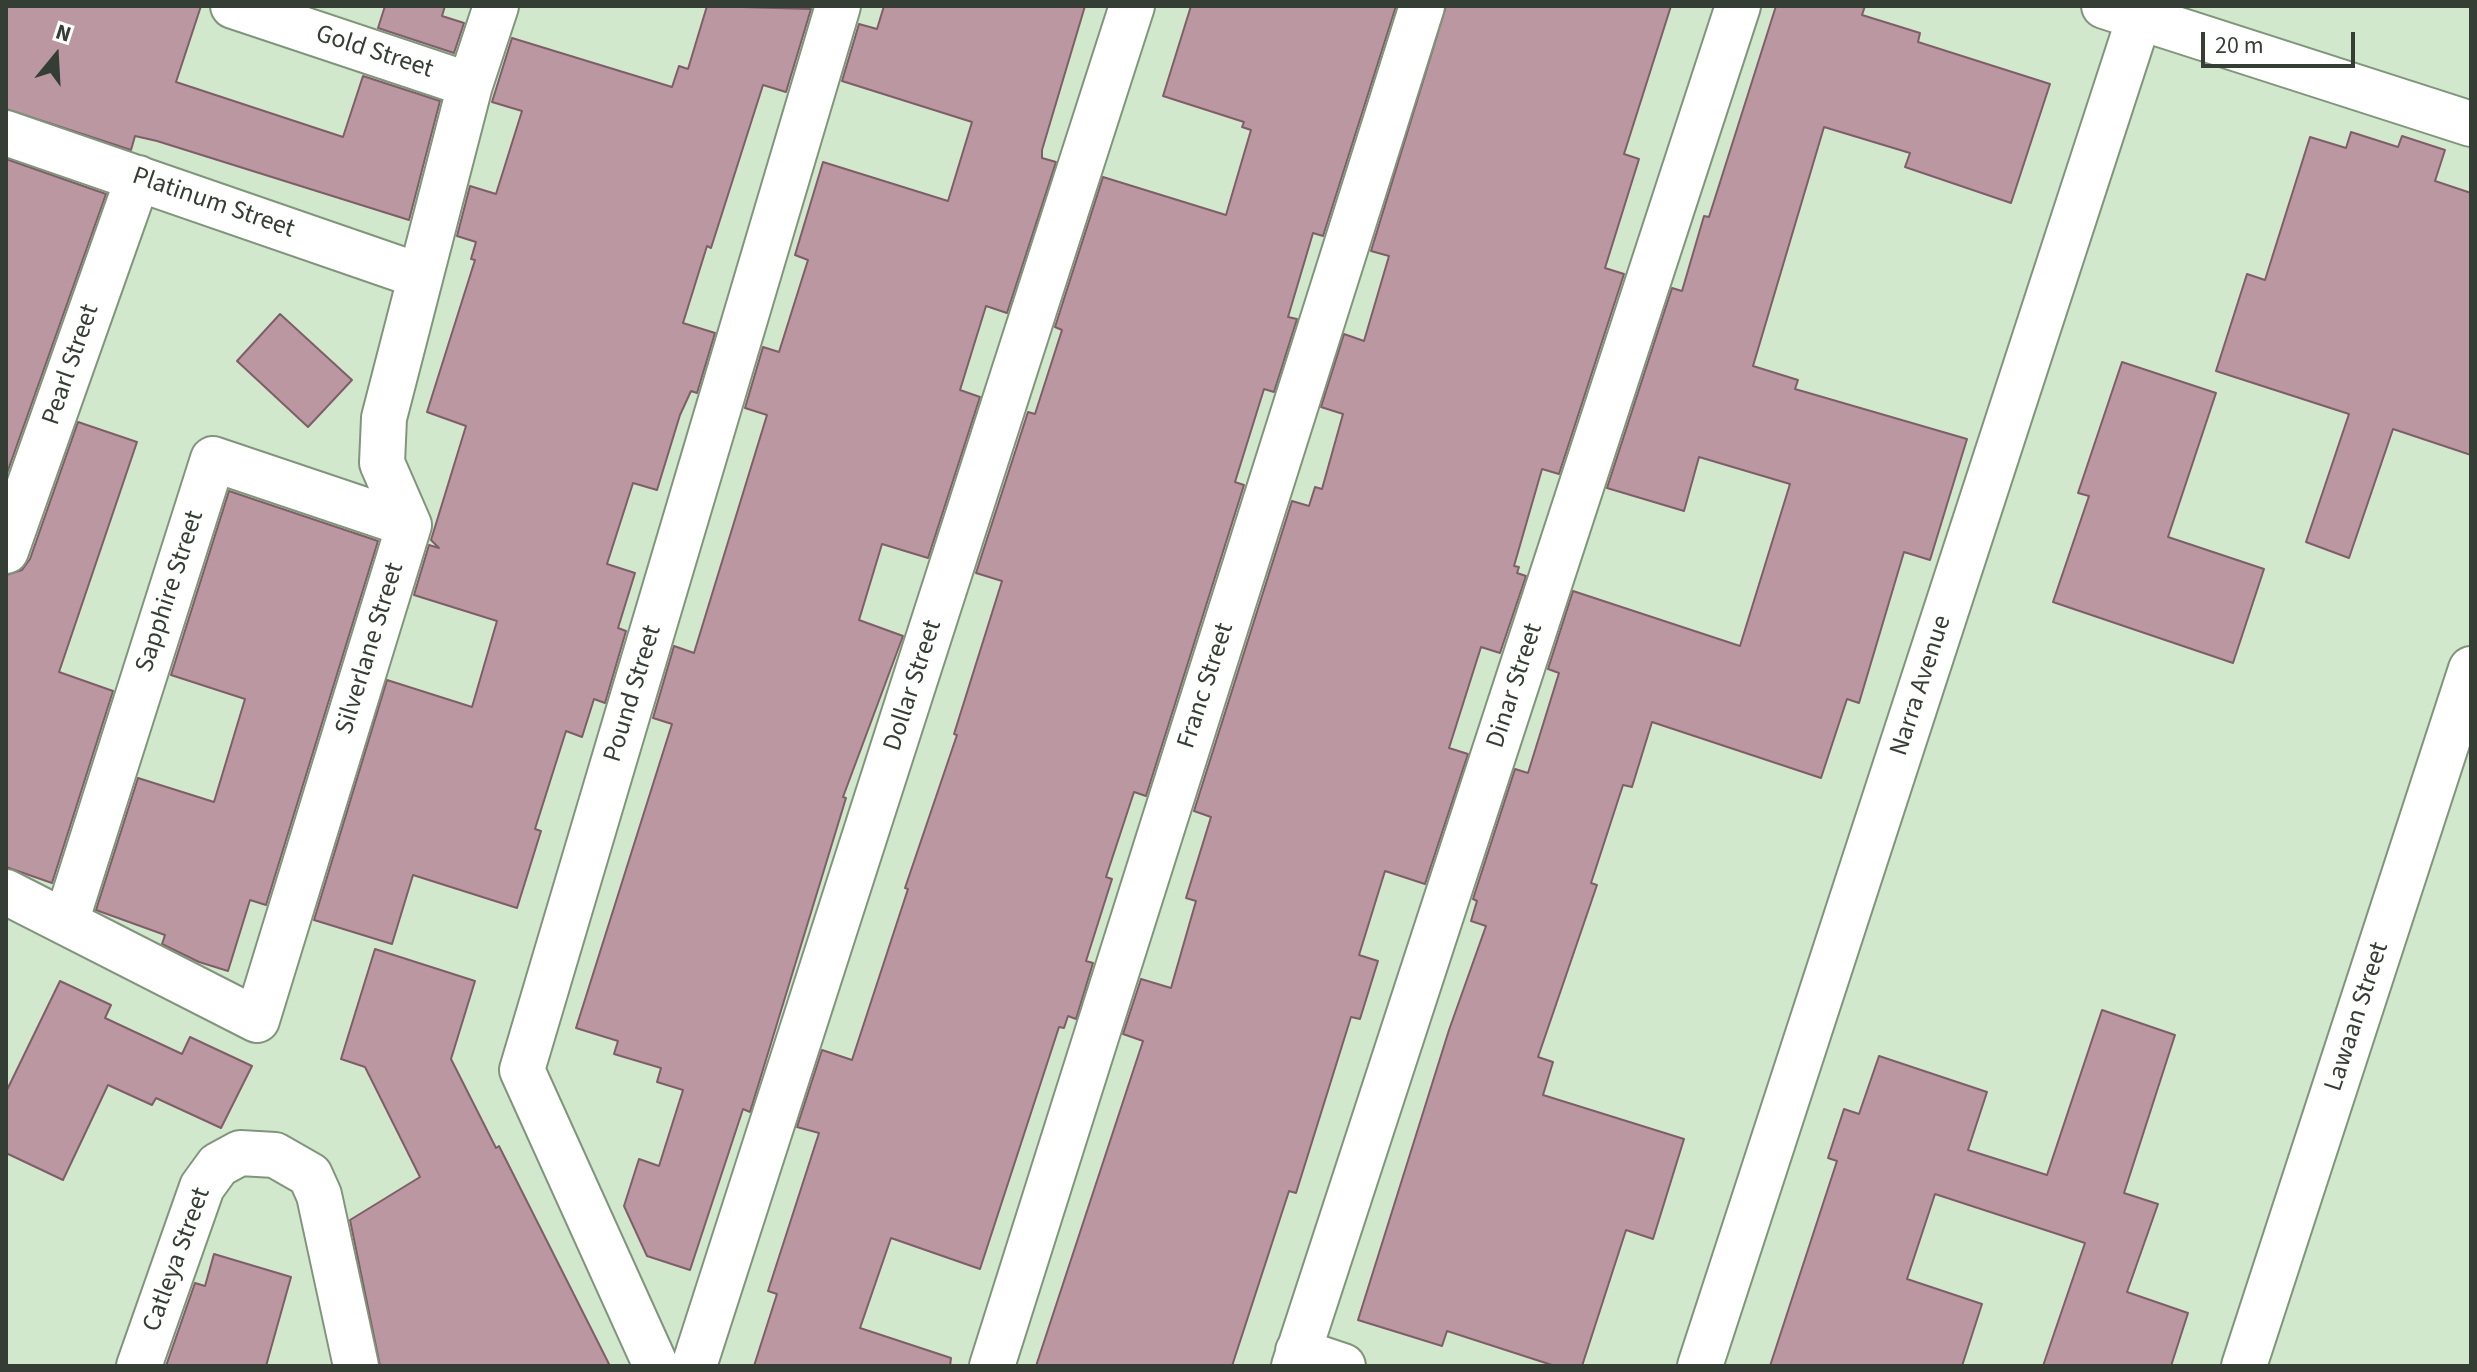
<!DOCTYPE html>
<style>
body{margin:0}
#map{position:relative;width:2477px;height:1372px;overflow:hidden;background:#d1e8cd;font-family:"Source Sans 3",sans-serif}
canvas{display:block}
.frame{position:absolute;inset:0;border:8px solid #353e34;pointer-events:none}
.north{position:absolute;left:16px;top:16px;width:80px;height:80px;-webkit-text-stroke:6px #fff;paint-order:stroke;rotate:18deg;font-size:22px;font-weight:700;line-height:32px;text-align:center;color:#353e34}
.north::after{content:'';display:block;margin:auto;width:28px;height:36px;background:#353e34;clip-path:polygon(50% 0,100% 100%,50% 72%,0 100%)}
.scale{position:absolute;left:2201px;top:32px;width:154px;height:36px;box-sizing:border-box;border:4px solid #353e34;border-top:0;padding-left:10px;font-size:24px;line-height:28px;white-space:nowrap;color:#353e34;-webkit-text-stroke:6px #fff;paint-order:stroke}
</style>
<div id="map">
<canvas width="2477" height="1372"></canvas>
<div class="frame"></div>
<div class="north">N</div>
<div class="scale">20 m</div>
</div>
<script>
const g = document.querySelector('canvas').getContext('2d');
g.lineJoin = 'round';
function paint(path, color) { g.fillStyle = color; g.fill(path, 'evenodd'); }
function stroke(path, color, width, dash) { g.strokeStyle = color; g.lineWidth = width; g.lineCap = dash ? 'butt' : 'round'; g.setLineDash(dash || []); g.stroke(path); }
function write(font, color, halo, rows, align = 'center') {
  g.font = font + ' "Source Sans 3",sans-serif'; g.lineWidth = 8; g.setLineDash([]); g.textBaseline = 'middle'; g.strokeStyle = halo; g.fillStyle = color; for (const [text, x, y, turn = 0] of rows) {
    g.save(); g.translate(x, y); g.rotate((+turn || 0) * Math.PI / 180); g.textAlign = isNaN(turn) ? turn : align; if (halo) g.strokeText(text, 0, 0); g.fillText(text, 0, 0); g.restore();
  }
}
const building = new Path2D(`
 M6 6H201L176 82 343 137 363 76 440 101 409 220 157 141 135 136 131 150 6 109Z
 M385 6H445L442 16 464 23 454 53 378 28Z
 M707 6 811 9 786 92 763 85 711 248 707 246 683 323 715 333 697 393 691 391 680 415 657 490 633 483 607 564 635 573 618 628 626 631 605 703 594 699 582 737 566 731 535 829 541 831 517 908 413 875 392 944 314 920 387 680 472 707 497 621 414 595 429 545 439 548 431 540 466 426 427 412 475 260 471 259 476 242 457 236 470 186 496 194 522 111 492 102 512 38 672 87 679 66 688 69Z
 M884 6H1085L1042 150V158L1056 162 1007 313 986 306 960 390 980 397 928 558 882 544 859 620 903 636 843 797 846 798 750 1112 743 1109 690 1270 647 1256 624 1206 639 1159 659 1166 683 1090 657 1082 661 1068 614 1054 618 1041 576 1028 672 724 653 718 674 646 694 653 767 415 745 408 763 347 779 352 808 260 795 255 823 162 948 201 972 122 842 81 859 24 877 29Z
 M1191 6H1396L1323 236 1313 233 1288 317 1297 319 1274 392 1264 389 1235 482 1244 485 1146 796 1134 792 1106 877 1112 879 1086 961 1093 963 1076 1019 1068 1016 1064 1028 1059 1027 980 1269 891 1238 860 1328 951 1358 950 1366H754L777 1294 768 1291 819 1133 797 1127 822 1050 852 1060 908 889 905 888 957 735 954 734 1002 581 976 573 1028 412 1035 414 1062 330 1055 327 1103 177 1226 215 1251 130 1242 127 1244 122 1163 96Z
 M1446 6H1671L1624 154 1639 159 1605 268 1624 274 1559 474 1542 469 1514 566 1519 567 1517 573 1526 576 1500 653 1481 647 1449 748 1468 754 1425 884 1385 871 1359 955 1378 961 1360 1019 1351 1017 1296 1193 1289 1191 1232 1366H1036L1143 1041 1123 1034 1141 979 1171 988 1196 901 1186 898 1211 817 1194 811 1292 501 1309 506 1315 487 1322 489 1343 414 1321 407 1344 334 1364 341 1389 256 1371 251Z
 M1776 6H1865L1862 15 1920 33 1918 42 2050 84 2011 203 1905 167 1910 153 1824 127 1753 366 1798 380 1795 389 1967 439 1930 560 1904 552 1859 703 1847 699 1821 778 1652 722 1632 787 1623 785 1591 883 1597 885 1538 1057 1553 1062 1543 1095 1684 1139 1653 1239 1626 1230 1582 1366H1555L1447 1331 1442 1346 1358 1320 1449 1030 1486 926 1471 921 1477 901 1473 899 1515 769 1528 773 1559 673 1548 669 1573 591 1740 646 1790 484 1699 457 1684 511 1607 488 1672 288 1682 291 1704 216 1709 217Z
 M2351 132 2398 147 2402 136 2445 150 2435 181 2471 193V455L2393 429 2349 558 2306 542 2349 414 2216 371 2247 274 2265 280 2310 137 2346 148Z
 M6 159 106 194 6 476Z
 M280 314 352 380 308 427 237 361Z
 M2122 362 2216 393 2168 537 2264 569 2233 663 2053 602 2089 496 2078 493Z
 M78 422 137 442 59 672 113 691 52 883 6 867V575L22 570 30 559Z
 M229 491 378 541 266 905 250 900 228 971 199 962 162 944 165 935 96 910 138 778 214 802 245 699 171 675Z
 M375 949 475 981 451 1059 496 1148 499 1146 610 1366H380L350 1220 420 1177 365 1067 341 1059Z
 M60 981 111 1005 105 1018 182 1054 190 1037 252 1066 221 1128 156 1098 152 1105 108 1085 63 1180 6 1153V1092Z
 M2102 1010 2175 1035 2124 1193 2158 1204 2127 1292 2188 1313 2171 1366H2043L2085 1243 1935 1194 1907 1279 1982 1304 1962 1366H1770L1837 1161 1828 1158 1844 1109 1859 1114 1879 1056 1987 1092 1968 1150 2047 1175Z
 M214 1254 291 1277 266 1366H166L195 1283 205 1286Z`);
paint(building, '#bb97a1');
stroke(building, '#7e5e67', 2);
const minor = new Path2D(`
 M233 6 470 85
 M2104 6 2471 124
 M6 133 420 276
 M6 551 138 178
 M6 892 257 1020 409 525 382 463 384 418 470 85 496 6
 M66 922 213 459 409 525
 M1298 1351 1343 1366
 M139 1366 202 1187 218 1165 240 1153 275 1155 310 1175 319 1195 356 1366
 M656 1366 522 1070 838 6
 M694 1366 1132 6
 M992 1366 1422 6
 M1294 1366 1738 6
 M1700 1366 2143 6
 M2244 1366 2471 669`);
stroke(minor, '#80957c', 48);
stroke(minor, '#fff', 44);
write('26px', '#353e34', '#fff', [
 ["Gold Street",374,53,18],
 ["Platinum Street",213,204,19],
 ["Pearl Street",72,365,-71],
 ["Sapphire Street",171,592,-72],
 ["Silverlane Street",371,649,-73],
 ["Dollar Street",914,686,-72],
 ["Franc Street",1207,686,-72],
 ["Dinar Street",1516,686,-72],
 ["Narra Avenue",1922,686,-72],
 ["Pound Street",634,694,-73],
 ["Lawaan Street",2358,1017,-72],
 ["Catleya Street",178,1260,-70]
]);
</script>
